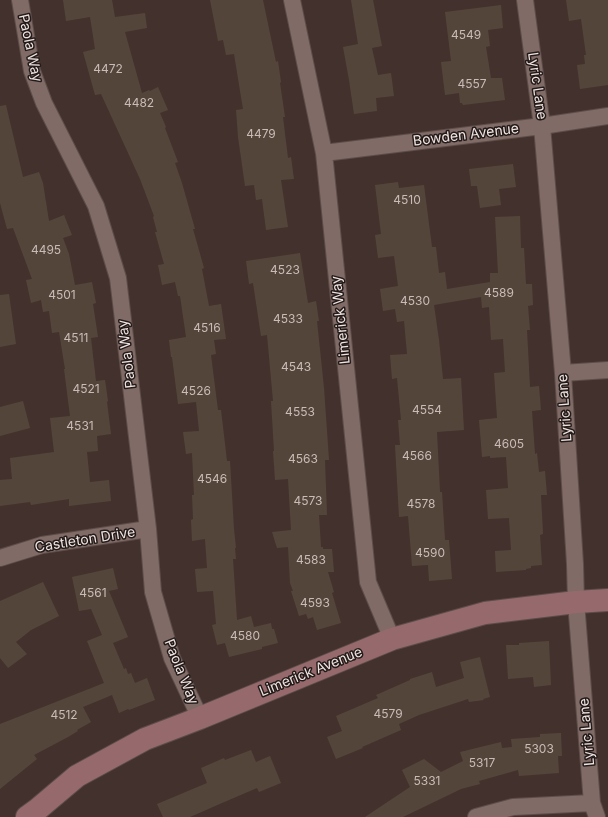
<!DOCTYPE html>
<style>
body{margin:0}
canvas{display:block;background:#43312d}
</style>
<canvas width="608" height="817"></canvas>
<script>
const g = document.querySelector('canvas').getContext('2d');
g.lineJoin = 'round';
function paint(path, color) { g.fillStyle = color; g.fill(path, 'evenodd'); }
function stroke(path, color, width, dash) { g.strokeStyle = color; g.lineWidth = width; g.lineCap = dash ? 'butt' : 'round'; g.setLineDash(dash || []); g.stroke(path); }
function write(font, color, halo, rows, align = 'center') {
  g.font = font + ' Inter,sans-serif'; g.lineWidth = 3; g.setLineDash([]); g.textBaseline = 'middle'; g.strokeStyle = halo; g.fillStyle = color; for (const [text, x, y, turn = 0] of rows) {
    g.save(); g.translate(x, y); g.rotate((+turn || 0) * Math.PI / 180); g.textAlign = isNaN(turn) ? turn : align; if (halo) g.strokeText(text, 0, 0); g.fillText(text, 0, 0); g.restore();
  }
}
paint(new Path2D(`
 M63 0H112L115 17 145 13 147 28 125 32 142 93 149 90 150 91 158 87 168 110 160 113 166 127 165 128 178 162 175 163 182 183 195 229H193L204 268 202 269 209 306 221 304 226 339 214 340 216 354 211 355 218 410H221L227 461H230L234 529 236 548H235L236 559H233L237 620 251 616 254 627 271 623 272 629H274L278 643 262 647V649L229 657 225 643 217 645 212 625 216 624 213 591 197 592 195 569 207 568 205 539 192 541 191 520 193 519 192 495H194L192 453 186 454 183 432 199 431 196 402 178 404 172 357H171L169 340 186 337 180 296H178L175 282 162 285 158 265 164 264 155 232H157L153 217 154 216 140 179 101 94 95 95 83 52 95 49 90 17 66 21Z
 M210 0H263L276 62 278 61 281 82 280 83 285 117H283L288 158 291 157 294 179 281 180 288 227 266 230 262 199 256 200 254 185 245 186 238 137 236 110 243 109 234 54 226 55 223 40 218 41Z
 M351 0H373L382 46 372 48 378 75 391 73 394 96 376 98 377 111 354 114 349 80 343 47 358 44Z
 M566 0H608V85L580 89 577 65 585 64 584 55H586L581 19 569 21Z
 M501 5 503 28 488 30 490 46 486 47 491 78H502L505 100 463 105 462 103H460L459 93 445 95 441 62 451 61 445 12Z
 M6 105 23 177 39 172 43 183 49 221 64 215 72 235 63 238 69 254 75 285 92 282 96 303 93 304 98 337 91 338 96 381 105 380 108 401 107 402 111 434 97 436 98 451 87 452 90 482 109 480 111 501 69 506V499L31 505 30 502 0 506V480L12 479 10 458 54 452 50 418 70 416 64 369H65L59 332 52 333 49 311 43 312 41 300 31 303 26 280 32 279 13 228 7 229 0 203V106Z
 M513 164 516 187 499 189 501 205 480 208 477 186H471L469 169Z
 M398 182 399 188 424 185 432 247H436L439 273 445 272 447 289 490 282V273H498L495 217 520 216 521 248H524L526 284H532L533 305 528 306 530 330H527L530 387 539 386 541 410 532 411 535 454 537 453 539 472 545 471 547 495H541L543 534 540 535 542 565 531 566V568L526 569V570L496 572 495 551 511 550 509 518 488 519 486 490 508 488 506 457 490 458V456L482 457 479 420 497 418 494 373 505 372 503 339 491 340 489 307 482 308 481 297 434 305 439 340 443 379 461 378 464 430 437 432 440 492H442L445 540H449L452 579 429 581 428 565 412 566 408 516 399 517 395 445H400L398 420H401L397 378 392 379 390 355 407 354 404 321 397 322 395 309 383 311 380 289 398 286 394 256 378 258 375 235 381 234 375 185Z
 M300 253 308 303 316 301 319 321H317L324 388 329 460H325L327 515H319L321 547H323V549H332L334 572H328L334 592 332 593 341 623 317 630 313 617 308 619 306 614 299 616 291 591H293L290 583 288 547 277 548 272 532 291 530 288 479 275 480 273 451H274L271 401H273L267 335 261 336 253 283 249 284 246 261Z
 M9 294 16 344 0 347V295Z
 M23 401 30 428 0 436V407Z
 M113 568 118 589 109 591 128 637 113 643 124 669 126 668 128 674 131 673 135 683 147 678 155 700 129 710 128 709 119 713 112 695 83 707 91 722 77 730 78 731 68 737 34 755 37 759 0 789V724L104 683 87 641 102 635 91 609 79 611 72 577Z
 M43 582 59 616 31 630 16 642 27 654 8 668 0 658V601Z
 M549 641 551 685 534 687 533 677 508 679 506 645H519V643Z
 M480 657 490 697 483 699 484 700 469 702 468 699 419 715 399 724 401 730 369 744 362 747 363 748 336 759 327 737 342 731 336 716 378 698 376 695 410 680V679L432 672 436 687 464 678 460 662Z
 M561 733 562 756H558L559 773 519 776 518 770 479 781 480 784 461 789 403 817H365L410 787 402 770 424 759 441 772 463 761 460 752 501 742 502 748 512 747 511 739 540 737V734Z
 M251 750 256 762 270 756 281 783 259 792 257 788 222 803 190 817H163L157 804 207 783 201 768 224 758 225 760Z`), '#54453a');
const minor = new Path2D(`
 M20 0 32 71 44 103 96 206 118 278 148 529 153 592 172 658 200 718
 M292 0 324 153 368 582 392 639
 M525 0 542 126 563 373 575 564 576 602 592 803 597 817
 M324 153 542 126 608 116
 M563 373 608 370
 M0 558 42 545 148 529
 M476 817 513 807 592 803`);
const secondary = new Path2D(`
 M27 817 38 809 77 776 145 739 200 718 392 639 485 613 576 602 608 600`);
stroke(minor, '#5d4d4a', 18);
stroke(secondary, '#5d4d4a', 24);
stroke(minor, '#806b67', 16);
stroke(secondary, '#966a6d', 22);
write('12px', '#c9bcb7', null, [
 ["4549",466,35],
 ["4472",108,69],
 ["4557",472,84],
 ["4482",139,103],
 ["4479",261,134],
 ["4510",407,200],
 ["4495",46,250],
 ["4523",285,270],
 ["4589",499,293],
 ["4501",62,295],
 ["4530",415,301],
 ["4533",288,319],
 ["4516",207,328],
 ["4511",76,338],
 ["4543",296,367],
 ["4521",86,389],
 ["4526",196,391],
 ["4554",427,410],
 ["4553",300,412],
 ["4531",80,426],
 ["4605",509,444],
 ["4566",417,456],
 ["4563",303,459],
 ["4546",212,479],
 ["4573",308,501],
 ["4578",421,504],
 ["4590",430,553],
 ["4583",311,560],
 ["4561",93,593],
 ["4593",315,603],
 ["4580",245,636],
 ["4579",388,714],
 ["4512",64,715],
 ["5303",539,749],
 ["5317",482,763],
 ["5331",427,781]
]);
write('14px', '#f0e4e1', '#231b19', [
 ["Paola Way",30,48,78],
 ["Lyric Lane",537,86,82],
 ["Bowden Avenue",466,135,-7],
 ["Limerick Way",341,320,-96],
 ["Paola Way",127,354,-97],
 ["Lyric Lane",565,408,-94],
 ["Castleton Drive",85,540,-9],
 ["Paola Way",181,672,68],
 ["Limerick Avenue",311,672,-22],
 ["Lyric Lane",587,732,-95]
]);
</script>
